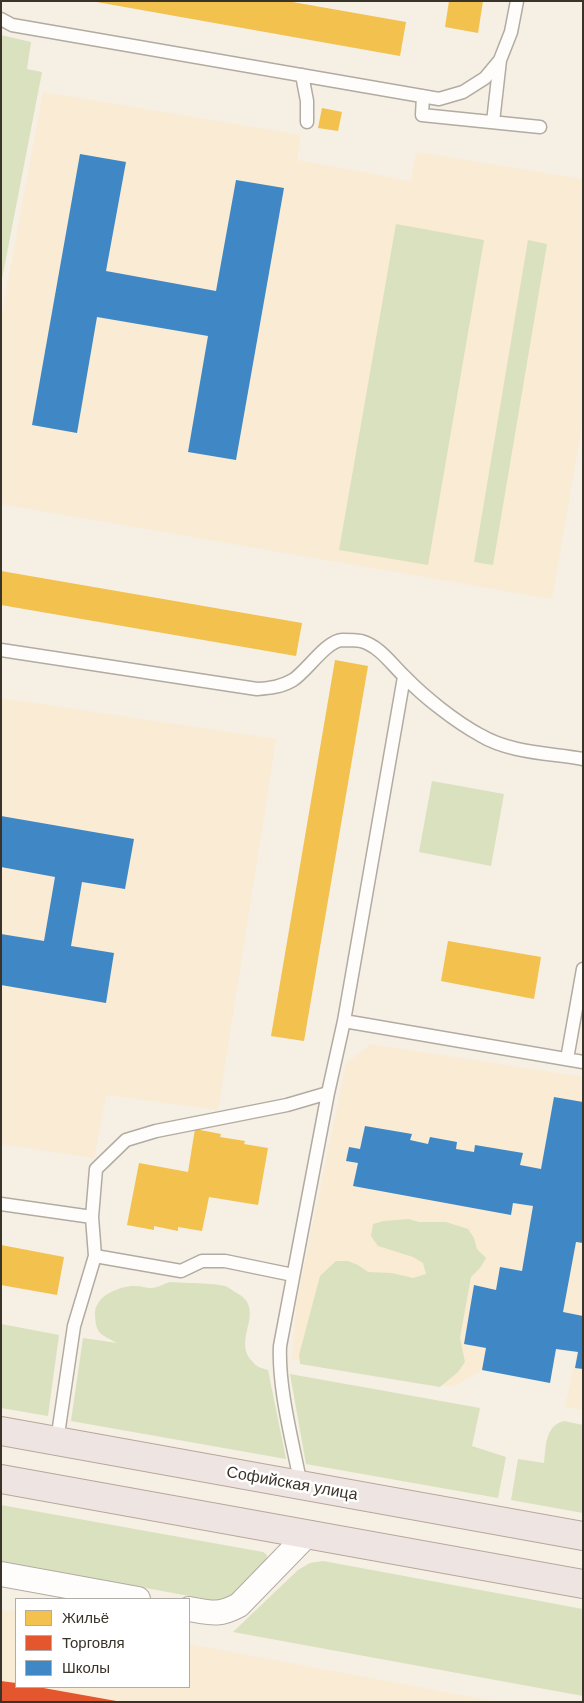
<!DOCTYPE html>
<meta charset="utf-8">
<style>
body{margin:0}
#map{position:relative;width:584px;height:1703px;overflow:hidden;background:#f6efe4;font-family:Helvetica,sans-serif}
canvas{display:block}
.frame{position:absolute;inset:0;border:2px solid #3a3329;pointer-events:none}
.legend{position:absolute;left:15px;top:1598px;width:175px;height:90px;box-sizing:border-box;background:#fff;border:1px solid #b0ada9;margin:0;padding:6px 9px;list-style:none;font-size:15px;color:#3a3329}
.legend li{display:flex;align-items:center;gap:10px;height:25px}
.legend b{width:25px;border:1px solid #b0ada9}
</style>
<div id="map">
<canvas width="584" height="1703"></canvas>
<div class="frame"></div>
<ul class="legend">
<li><b style="height:14px;background:#f2c14e"></b>Жильё</li>
<li><b style="height:14px;background:#e4572e"></b>Торговля</li>
<li><b style="height:14px;background:#3f88c5"></b>Школы</li>
</ul>
</div>
<script>
const g = document.querySelector('canvas').getContext('2d');
g.lineJoin = 'round';
function paint(path, color) { g.fillStyle = color; g.fill(path, 'evenodd'); }
function stroke(path, color, width, dash) { g.strokeStyle = color; g.lineWidth = width; g.lineCap = dash ? 'butt' : 'round'; g.setLineDash(dash || []); g.stroke(path); }
function write(font, color, halo, rows, align = 'center') {
  g.font = font + ' Helvetica,sans-serif'; g.lineWidth = 5; g.setLineDash([]); g.textBaseline = 'middle'; g.strokeStyle = halo; g.fillStyle = color; for (const [text, x, y, turn = 0] of rows) {
    g.save(); g.translate(x, y); g.rotate((+turn || 0) * Math.PI / 180); g.textAlign = isNaN(turn) ? turn : align; if (halo) g.strokeText(text, 0, 0); g.fillText(text, 0, 0); g.restore();
  }
}
paint(new Path2D(`
 M43 92 301 135 297 160 411 181 416 152 583 179V420L552 599 1 504V319Z
 M1 698 276 739 218 1110 106 1095 94 1158 1 1144Z
 M371 1044 583 1077V1410L565 1407 577 1353 557 1349 550 1383 482 1370 453 1387 292 1359 297 1301 346 1064Z
 M1 1610 16 1612V1687H189V1644L498 1702H1Z`), '#faebd4');
paint(new Path2D(`
 M1 35 31 42 27 69 42 72 1 284Z
 M396 224 484 240 428 565 339 550Z
 M528 240 547 244 493 565 474 562Z
 M432 781 504 794 491 866 419 852Z
 M409 1219 419 1222H446L468 1229 474 1238 477 1249 486 1258 480 1268 471 1277 460 1338 465 1362 458 1372 440 1387 300 1364 299 1355 320 1276 336 1261H348L358 1265 368 1272 392 1273 413 1278 426 1274 423 1263 413 1257 378 1246 371 1236 373 1224 384 1221Z
 M170 1282C184 1283 212 1283 225 1286 228 1287 232 1290 235 1292 269 1309 231 1339 252 1361 257 1367 260 1368 268 1370L286 1459 71 1421 83 1338 117 1343C101 1334 96 1335 95 1315 94 1296 119 1286 135 1286 141 1286 146 1288 151 1288 157 1288 164 1284 170 1282Z
 M1 1324 59 1335 48 1416 1 1408Z
 M290 1374 480 1408 472 1446 506 1457 498 1498 306 1464Z
 M564 1421 583 1425V1513L511 1500 518 1459 544 1463C546 1446 545 1426 564 1421Z
 M1 1505 263 1552 267 1555 266 1560 236 1592 228 1598 216 1601 1 1561Z
 M323 1561 583 1609V1696L233 1632 298 1570 310 1563Z`), '#dae1bf');
paint(new Path2D(`
 M91 1H287L406 22 400 56Z
 M449 1H483L478 33 445 27Z
 M322 108 342 112 338 131 318 128Z
 M1 571 302 623 296 656 1 605Z
 M335 660 368 666 304 1041 271 1036Z
 M448 941 541 957 534 999 441 981Z
 M195 1129 221 1134 220 1137 245 1141 244 1144 268 1148 258 1205 209 1197 202 1231 178 1227V1231L154 1226V1230L127 1225 139 1163 188 1172Z
 M1 1245 64 1257 57 1295 1 1285Z`), '#f2c14e');
paint(new Path2D(`
 M1 1681 16 1683V1687H38L122 1702H1Z`), '#e4572e');
paint(new Path2D(`
 M80 154 126 162 106 271 216 291 236 180 284 188 236 460 188 452 208 336 97 317 77 433 32 425Z
 M1 816 134 839 125 889 82 882 71 946 114 953 106 1003 1 985V934L44 941 55 877 1 867Z
 M554 1097 583 1102V1243L576 1242 563 1312 583 1316V1369L575 1368 578 1352 556 1349 550 1383 482 1370 486 1348 464 1344 474 1285 496 1290 500 1267 522 1271 533 1206 513 1203 511 1215 353 1186 358 1163 346 1161 349 1147 360 1149 365 1126 412 1134 410 1140 428 1144 430 1137 457 1142 456 1149 474 1152 475 1145 523 1153 520 1165 541 1169Z`), '#3f88c5');
const service = new Path2D(`
 M1 19 12 25 439 99 463 92 485 78 500 60 511 32 517 1
 M302 75 307 101V122
 M423 96 422 115 540 127
 M493 122 500 60
 M1 650 257 689C270 688 281 687 293 680 307 671 326 641 342 640 348 640 356 640 361 641 380 646 392 665 405 677 424 697 456 722 480 735 510 753 549 753 583 759
 M344 1021 583 1062
 M567 1059 583 969
 M1 1204 92 1217 95 1256 74 1326 57 1441
 M92 1217 96 1169 126 1140 156 1131 287 1105 328 1093
 M95 1256 181 1271 202 1261H225L293 1275
 M301 1486C293 1443 278 1389 280 1346L328 1093 344 1021 404 677`);
const minor = new Path2D(`
 M1 1574 138 1599
 M189 1609C211 1613 219 1616 239 1605L308 1534`);
const primary = new Path2D(`
 M1 1431 583 1536
 M1 1479 583 1584`);
stroke(service, '#b1aba1', 15);
stroke(minor, '#b1aba1', 26);
stroke(primary, '#b8a69c', 30);
stroke(service, '#fefdfb', 12);
stroke(minor, '#fefdfb', 24);
stroke(primary, '#eee4e1', 28);
write('16px', '#3a3329', '#fff', [
 ["Софийская улица",292,1484,10]
]);
</script>
